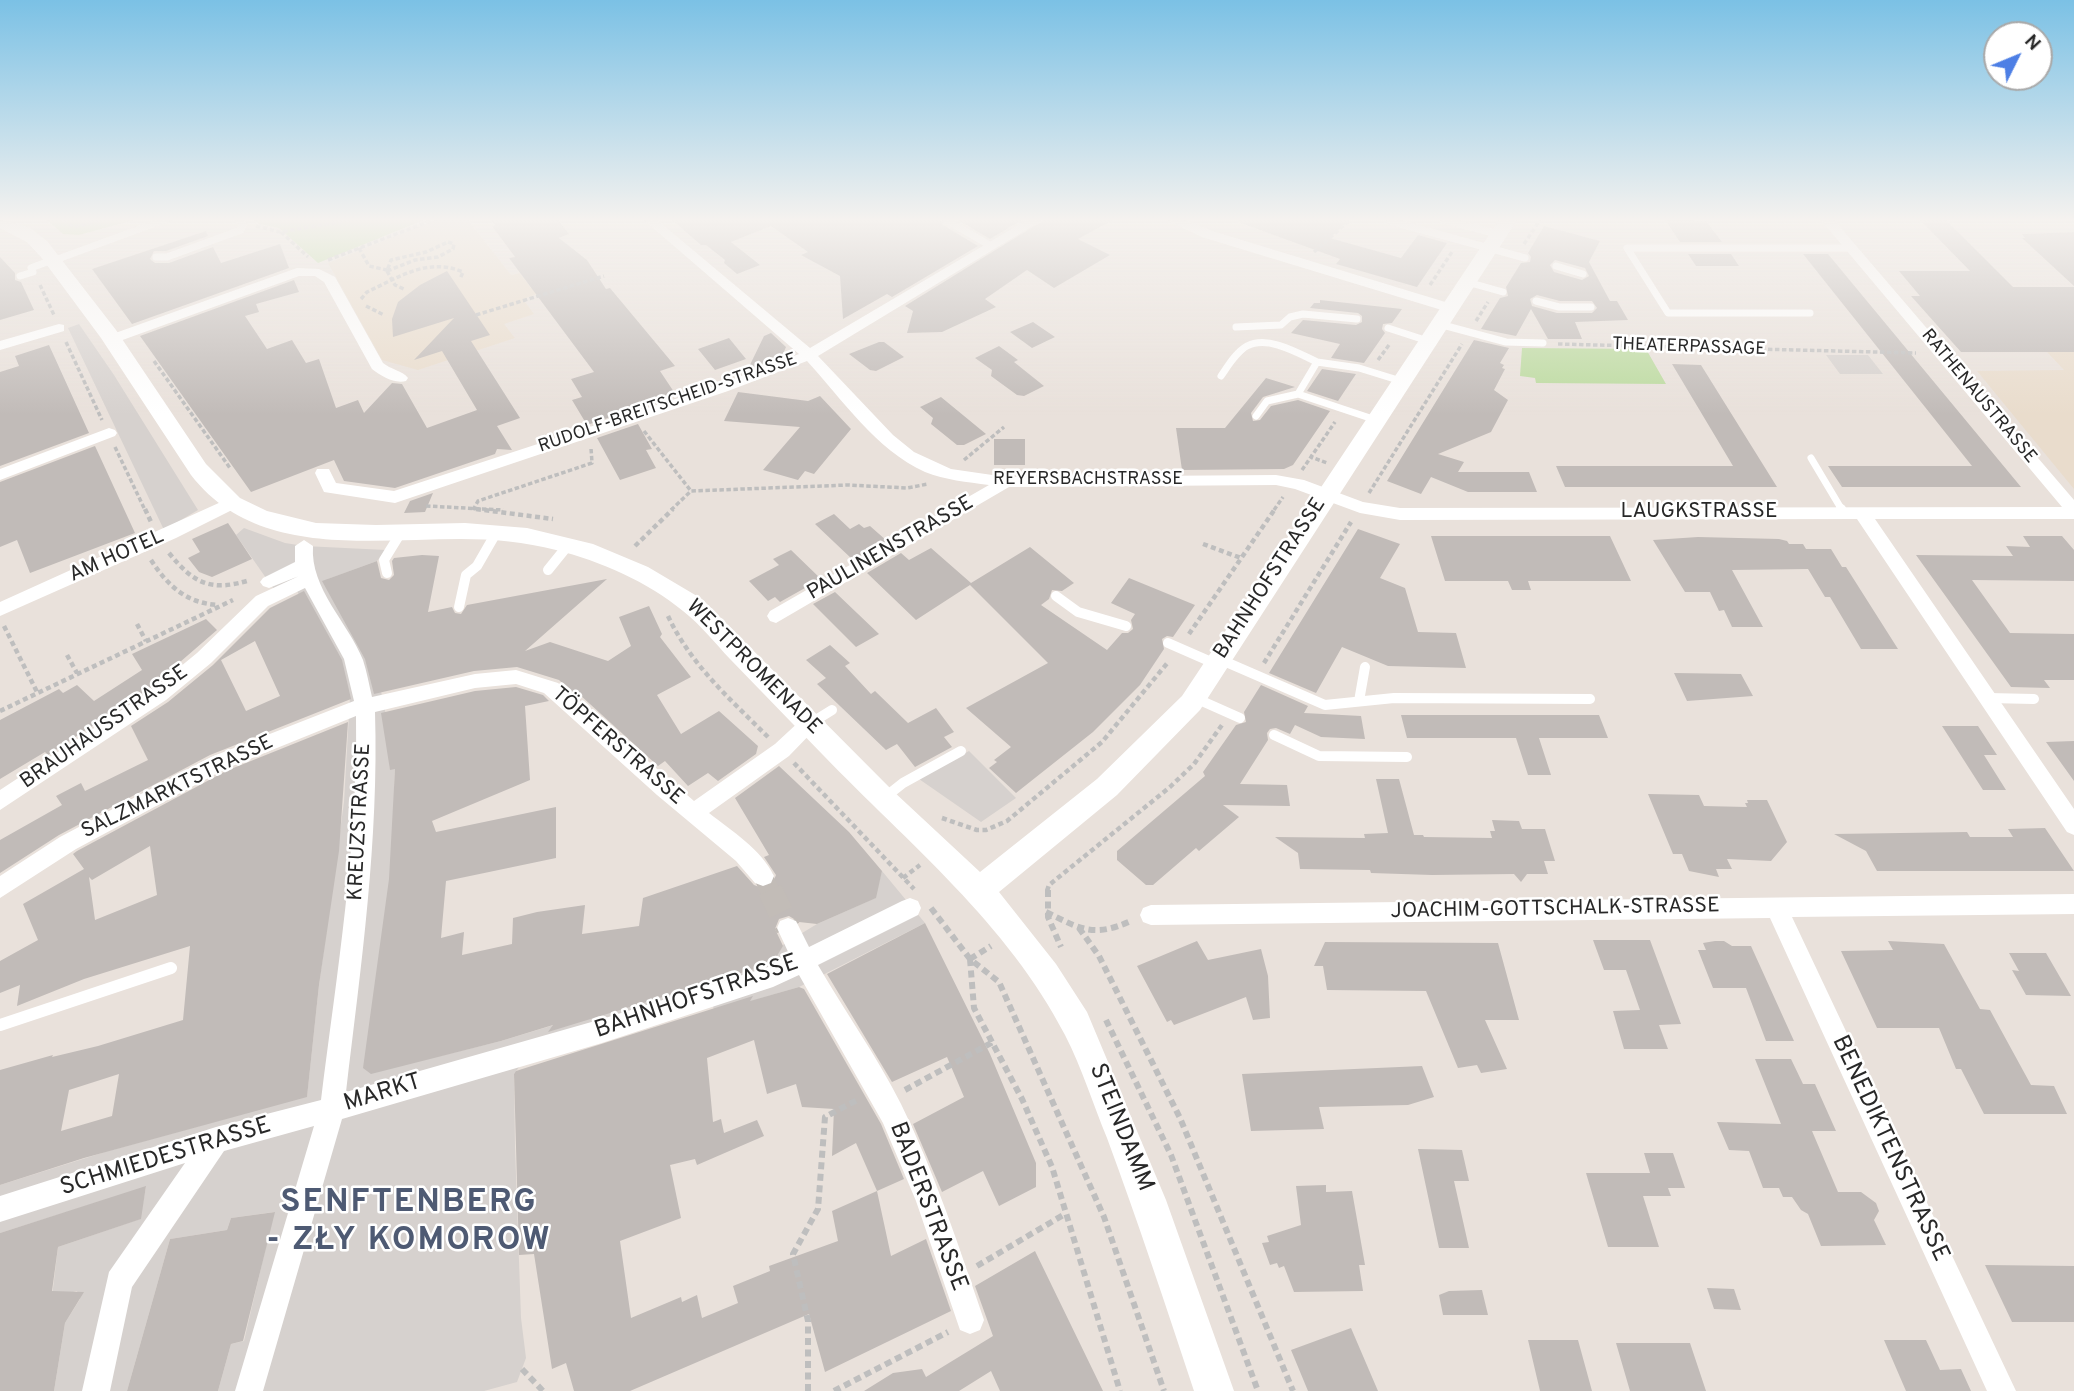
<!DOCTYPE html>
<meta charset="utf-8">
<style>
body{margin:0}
#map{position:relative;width:2074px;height:1391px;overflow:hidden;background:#e9e1db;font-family:Overpass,sans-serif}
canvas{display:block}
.north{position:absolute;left:1983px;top:21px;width:70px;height:70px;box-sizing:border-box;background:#fff;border:2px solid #a9a9a9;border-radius:50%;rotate:47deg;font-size:19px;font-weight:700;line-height:28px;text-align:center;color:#282828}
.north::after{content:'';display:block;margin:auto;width:24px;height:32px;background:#4d7fe5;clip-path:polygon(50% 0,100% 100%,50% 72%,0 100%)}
</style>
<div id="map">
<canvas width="2074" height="1391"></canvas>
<div class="north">N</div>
</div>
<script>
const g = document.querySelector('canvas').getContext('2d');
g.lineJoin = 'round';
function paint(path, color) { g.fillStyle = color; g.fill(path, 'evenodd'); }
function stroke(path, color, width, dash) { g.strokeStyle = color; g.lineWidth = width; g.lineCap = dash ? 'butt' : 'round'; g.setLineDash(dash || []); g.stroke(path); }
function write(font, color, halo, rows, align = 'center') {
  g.font = font + ' Overpass,sans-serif'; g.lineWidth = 5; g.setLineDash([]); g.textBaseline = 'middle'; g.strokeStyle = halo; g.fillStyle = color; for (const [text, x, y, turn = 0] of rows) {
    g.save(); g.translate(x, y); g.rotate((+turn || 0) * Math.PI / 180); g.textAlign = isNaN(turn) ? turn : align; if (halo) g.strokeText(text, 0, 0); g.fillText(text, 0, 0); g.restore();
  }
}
paint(new Path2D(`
 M436 220H468L511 275 520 273 531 288 534 287 537 294 523 299 534 314 504 324 515 338 418 370 382 360 328 263Z
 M2032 336H2074V489L1977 371 2064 370Z`), '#e9dccc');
paint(new Path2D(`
 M47 220H134L79 235 63 234Z
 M254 220H424L318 263 279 228 259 224Z
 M1522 348 1646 349 1666 384 1536 383 1535 378 1520 376Z`), '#bbda9e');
paint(new Path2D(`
 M79 324 114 375 198 510 164 530 68 328Z
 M1826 355H1868L1883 374H1840Z
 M244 528 285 543 304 546 386 550 377 561 328 579 376 668 386 715 390 769H395L394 794 440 1056 501 1041 775 958 784 944 817 924 875 898 882 871 925 923 799 987 714 1012 713 1005 522 1063 514 1074 515 1147 521 1318 526 1358 517 1382 484 1391H218L231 1344 244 1341 274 1212 231 1218 227 1230 170 1239 127 1391H54L65 1323 80 1299 77 1291 52 1297 58 1247 140 1219 146 1187 0 1233V1185L105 1152 307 1096 319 985 344 802 350 697 297 591 280 598 236 535Z
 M969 751 1016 798 981 822 919 779Z`), '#d6d1ce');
paint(new Path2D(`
 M491 220H558L569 234 559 238 587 260 606 289 610 288 675 366 660 371 676 395 587 425 572 400 582 397 571 379 594 372 509 258 515 257 492 226 495 225Z
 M672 220H940L943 225 978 246 892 297 887 294 843 319 840 276 801 255 808 252 771 226 731 242 760 265 737 274 724 263 725 260 706 245H701Z
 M958 220H1022L990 239Z
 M1044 220H1113L1078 239 1110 255 1054 288 1027 270 985 299 996 307 942 332 907 333 913 311 905 306Z
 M1238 220H1349L1330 238 1401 258 1418 235 1447 243 1417 287 1336 264 1340 259 1238 222Z
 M1665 220 1706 221 1722 242H1680Z
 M1920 220H1946L2013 287H2074V352H1961L1911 296H1920L1899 271H1970Z
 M1544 226 1600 241 1589 262 1610 301H1617L1628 320 1575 322 1582 339H1548L1531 309 1516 336 1481 329 1500 298 1508 296 1506 287 1521 263 1530 262 1531 257 1528 253ZM1555 260 1585 268 1589 276 1582 280 1554 272 1550 265ZM1537 295 1560 301H1592L1597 308 1592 313H1557L1532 306 1530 299Z
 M206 231 208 236 166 251H154L150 259 155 263H169L213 247 221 263 280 244 289 268 132 324 92 269Z
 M2074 232V286L2022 238H2025L2022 234Z
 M1688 254H1731L1739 266H1696Z
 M1803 254H1828L2021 487H1842L1828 466H1972Z
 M0 257 15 273V280L21 282 34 310 0 320Z
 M447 271 490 335 471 341 520 418 497 426 512 450 497 449 495 454 395 488 344 481 334 460 251 492 140 336 294 280 299 292 256 304 259 312 245 316 267 349 292 340 306 363 319 359 336 408 358 400 364 413 392 383 402 384 427 428 477 410 442 351 414 360 454 318 393 337 392 319 398 302 420 285Z
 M1320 300 1402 309 1392 323 1383 324 1382 329 1385 333 1364 363 1331 358 1340 344 1291 333 1303 320 1356 325 1362 322V316L1358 313 1310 308 1314 303H1320Z
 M1033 322 1055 337 1032 348 1010 332Z
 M771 333 786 347 783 354 747 371 764 336Z
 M729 338 746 359 715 370 698 349Z
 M1474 340 1509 348 1500 363 1504 365 1502 368 1505 369 1494 390 1508 400 1491 432 1438 454 1464 462 1458 472H1529L1537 492H1468L1431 477 1421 494 1387 481Z
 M879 342H884L904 357 876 371 870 370 849 354Z
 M49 345 89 433 0 466V372L19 366 15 356Z
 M999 346 1018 360 1014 362 1044 386 1024 396 1017 395 991 376 992 370 975 358Z
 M1672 364 1701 365 1777 487H1565L1556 466H1733Z
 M1322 369 1356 374 1338 401 1307 391Z
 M1266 378 1295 387 1263 397 1251 413 1253 421 1260 420 1271 406 1298 400 1330 411 1293 465 1284 469 1182 470 1176 428H1225Z
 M738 392 808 401 820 396 851 429 814 474 805 471 798 480 763 470 800 427 724 421Z
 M941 397 986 434 964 445H957L931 424 933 418 920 407Z
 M638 424 652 449 646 450 656 468 620 480 597 438Z
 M994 439H1025V465H994Z
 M95 446 135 533 30 573 17 540 0 547V482Z
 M433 493 425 512 404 513 410 501Z
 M834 514 850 529 859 524 864 528 870 526 887 541 853 560 815 524Z
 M228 523 252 559 212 577 199 572 188 558 200 552 192 539Z
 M1358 529 1400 544 1380 578 1405 588 1418 632 1456 633 1466 668 1388 666 1342 647 1316 693 1269 673Z
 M1431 536H1610L1631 581H1528L1531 590H1512L1508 581H1445Z
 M2023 536H2062L2074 550V581L1972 580 2010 633 2074 634V680H2044L2050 688 2011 687 1916 555 2013 556 2006 546 2030 547Z
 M1698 537 1779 539 1787 541 1789 544H1803L1806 549H1831L1842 567H1846L1898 649H1861L1830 597H1825L1808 569 1732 570 1763 627H1732L1724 610 1719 611 1710 592H1685L1653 540Z
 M1030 547 1074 583 1062 591 1052 590 1049 599 1041 605 1107 650 1122 633H1128L1133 629 1131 620 1135 614 1111 603 1129 578 1195 605 1173 637 1167 636 1162 639 1164 649 1140 685 1093 732 1016 793 989 768 997 762 994 760 1011 747 966 708 1048 663 970 585 916 620 867 573 901 553 909 560 931 548 971 583Z
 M791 550 821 579 780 602 775 597 768 601 749 581 779 565 773 559Z
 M422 555 439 556 428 612 452 607 455 613 461 614 467 605 607 579 525 651 550 642 608 661 631 646 619 617 649 606 662 634 660 637 691 677 657 695 681 734 719 711 758 746 756 754 718 781 708 773 688 786 665 761 658 766 579 694 575 695 559 680 517 667 474 671 374 694 365 659 322 581 377 561 381 578 389 580 394 575 392 561 394 558Z
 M304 591 342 660 351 699 210 755 59 835 0 873V840L62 805 56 796 81 783 85 791 148 760 131 726 168 702 213 665 270 608ZM255 641 280 696 246 711 221 660Z
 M835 592 879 634 856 647 813 604Z
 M206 619 217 630 150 688 48 755 45 752 0 779V720L59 689 63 693 77 685 94 701 142 670 132 654Z
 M830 645 850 663 845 666 871 694 875 691 908 723 936 708 954 732 944 737 952 747 915 767 897 744 886 750 817 684 826 678 806 660Z
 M1674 673 1741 674 1753 696 1687 701Z
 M1261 685 1308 706 1304 713 1361 716 1365 739 1321 737 1295 725 1290 734 1276 728 1270 729 1267 733 1268 740 1240 784 1287 785 1290 806 1223 805 1239 817 1199 851 1196 848 1153 885H1146L1117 860V851L1205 776 1203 772 1236 725 1246 722 1244 712Z
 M516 687 543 695 549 701 525 706 530 780 432 821 436 832 556 807V858L446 881 441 938 464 932 462 955 512 944 513 918 537 912 585 905 582 934 639 926 643 898 737 866 754 885 762 888 772 885 776 875 764 857 769 855 735 798 779 766 849 832 882 871 876 898 817 924 799 922 789 916 779 919 775 929 783 946 774 961 767 965 548 1032 553 1025 501 1041 371 1074 363 1068 389 879 395 769 390 770 381 713 475 691Z
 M1401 715H1599L1608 738H1539L1551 775H1528L1516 738H1407Z
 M348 722 339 851 319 985 307 1097 84 1158 0 1185V1070L53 1055 52 1057 98 1046 183 1020 190 946 84 979 17 1006 20 985 0 993V961L38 940 23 904 84 869 73 854 77 851 226 771ZM150 846 157 895 95 920 89 877 92 880ZM119 1074 112 1116 61 1131 69 1090Z
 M1942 726H1978L1997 755H1984L2006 790H1983Z
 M2074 741V781L2046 742Z
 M1376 779H1399L1414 835H1423L1424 837 1492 838 1490 831H1495L1492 820 1519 821 1522 829H1545L1555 861H1544L1548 874H1527L1521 882 1514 874 1432 875 1371 873 1370 870 1300 869 1298 853 1275 837 1365 838 1364 834 1388 833Z
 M1648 794 1699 795 1704 806 1747 807 1745 803H1748L1747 800H1767L1787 842 1771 861 1727 859 1732 869H1716L1719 877 1689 871 1682 854H1673Z
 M2045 828 2074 871H1877L1866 851 1834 834 1967 832 1970 837H2013L2008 829Z
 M925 923 990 1054 1036 1163V1187L999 1206 983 1171 942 1192 913 1124 964 1097 947 1057 892 1082 827 974Z
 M1593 940H1650L1681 1024 1659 1025 1668 1049H1624L1613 1011 1640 1010 1626 970H1604Z
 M1197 941 1208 960 1261 949 1268 976 1270 1018 1253 1020 1246 997 1174 1025 1171 1020 1167 1022 1137 966Z
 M1715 941H1724L1732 946H1751L1794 1041H1766L1746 988H1713L1698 950H1706L1703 943Z
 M1888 941 1944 944 1980 1009 1990 1010 2031 1085 2054 1086 2067 1114H1984L1961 1069H1956L1939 1028H1877L1841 951 1893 950Z
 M1325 942 1498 943 1519 1020H1485L1507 1069 1481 1073 1477 1065 1458 1068 1426 991 1327 990 1323 966H1314Z
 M2009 953H2046L2071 996 2026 995 2012 970 2019 971Z
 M799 987 804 989 881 1124 904 1179 877 1191 891 1256 926 1239 951 1311 825 1372 809 1314 630 1391H574L566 1363 552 1369 534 1254 519 1255 514 1074 516 1071 753 996 750 1001ZM754 1040 767 1094 796 1084 802 1107 834 1109 832 1156 856 1143 877 1191 832 1211 838 1241 769 1266 770 1271 733 1286 738 1303 702 1318 697 1295 682 1302 681 1297 631 1318 620 1241 681 1218 670 1165 695 1159 697 1165 764 1136 757 1120 724 1133 721 1119 713 1122 707 1058Z
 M1755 1059H1791L1803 1084H1815L1836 1131H1812L1838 1192H1861L1876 1203 1879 1211 1874 1220 1886 1245 1821 1246 1808 1214 1801 1210 1792 1197H1783L1779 1188H1763L1749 1151 1729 1150 1717 1122 1781 1124Z
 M1422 1066 1434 1097 1408 1105 1319 1107 1324 1129 1251 1131 1242 1074Z
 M1418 1149 1462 1150 1469 1181H1454L1469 1248H1439Z
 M1644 1153H1673L1685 1188H1668L1671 1196H1643L1659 1247H1608L1586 1173H1650Z
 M1326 1185V1192L1352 1191 1365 1265H1359L1363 1291 1294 1292 1284 1266 1279 1268 1277 1263 1270 1265 1262 1243 1269 1242 1267 1236 1301 1225 1296 1186Z
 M146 1186 141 1219 58 1247 52 1291 84 1292 65 1323 54 1391H0V1233Z
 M275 1212 243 1341 231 1344 218 1391H127L170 1239 227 1230 231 1218Z
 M1035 1251 1103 1391H1000L991 1371 959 1391H864L893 1373 922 1369 926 1377 993 1336 975 1286Z
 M1985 1265 2074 1266V1322H2012Z
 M1707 1288 1734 1289 1741 1310 1714 1309Z
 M1482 1290 1488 1315H1443L1439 1295 1449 1291Z
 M1351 1328 1378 1391H1308L1291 1350Z
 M1528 1340H1578L1592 1391H1540Z
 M1884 1340H1926L1940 1370 1961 1369 1971 1391H1906Z
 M1616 1343H1690L1706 1391H1630Z`), '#c1bbb8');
stroke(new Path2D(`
 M763 876 770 891`), '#c2bcb7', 19, [19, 10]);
stroke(new Path2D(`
 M770 890 788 928`), '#c2bcb7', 25, [25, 12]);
stroke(new Path2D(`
 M63 220 74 227 101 220
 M256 226 280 232 351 220
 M281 232 308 257
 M448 242 454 244 453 249 438 257 415 260 387 271 391 260 426 252Z
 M1524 244 1540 220
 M359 248 369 266 387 270
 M1314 252 1350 220
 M328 260 433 220
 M387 271 395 285 404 289
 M40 285 54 315
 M1430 285 1452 252
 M361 299 367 292C399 277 428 257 463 272L460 279
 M366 306 384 315
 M476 315 604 276
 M1476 321 1488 302
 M66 342 102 420
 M1558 344 1916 353
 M1378 360 1389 345
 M154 361 230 468
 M644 431 691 491
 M115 447 145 510
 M1312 455 1311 457 1327 463
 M964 460 1004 427
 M1302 470 1335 422
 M1369 493 1462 344
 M426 506 503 510
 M473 510 478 501 592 463 591 448
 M671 510 691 491 848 485 907 488 928 484
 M1274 510 1283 497`), '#bebebe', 3.5, [4.5, 2.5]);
stroke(new Path2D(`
 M145 509 152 524
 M476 509 553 519
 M1203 544 1241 558
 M635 546 673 509
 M169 553C194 584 211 592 250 580
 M151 560C168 586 186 603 218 605
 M668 616C691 665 730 699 768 737
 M137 624 146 641
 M4 626 37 692
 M1189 634 1275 509
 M67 655 77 673
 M1264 663 1351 522
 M0 711 233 600
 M794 763 914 889
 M942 818 977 830H986L1007 821 1102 742 1169 661
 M903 878 920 865
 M1047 891 1049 885 1170 787 1194 764 1222 725`), '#bebebe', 4.5, [5, 3.5]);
stroke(new Path2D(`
 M1048 890V917L1061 947
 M931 908 970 959 999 982 1104 1217 1164 1391
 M1046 912C1081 929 1093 938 1131 921
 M1079 928 1099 956 1180 1118 1293 1391
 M970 959 974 1008 1022 1099 1052 1167 1120 1391
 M970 959 991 946
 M1106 1020 1171 1155 1258 1391
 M905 1090 993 1042
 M977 1266 1065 1214
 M522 1369 543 1391
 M808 1391V1321L793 1254 818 1209 825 1117 857 1100
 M834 1391 948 1332`), '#bebebe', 6, [7, 4.5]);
stroke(new Path2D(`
 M946 220 991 246
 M1444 220 1498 234
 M1390 221 1525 258
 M156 257H167L241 230 243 225 239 220
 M1556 266 1583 274
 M31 268 52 260
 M20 276 33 272
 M1467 282 1503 292
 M1536 301 1559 307H1591
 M1810 313H1668L1627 248H1851
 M1439 324 1506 342 1543 343
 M1236 327 1281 325 1290 317 1303 314 1357 319
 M1388 328 1428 341
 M1221 376C1228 366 1236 352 1247 346 1268 335 1298 353 1317 362
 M1256 416 1267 401 1298 394
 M1376 420 1298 394 1317 362 1359 368 1401 381
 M1811 458 1842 510`), '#fff', 7);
stroke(new Path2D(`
 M1841 509 1843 513
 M548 570 569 544
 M387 573 384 560 400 534
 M1056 596 1078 612 1126 626
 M459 607 466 575 477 566 496 533
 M1168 643 1216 664
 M1219 659 1325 705 1394 698 1590 699
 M1195 698 1240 718
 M1988 698 2034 699
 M1359 701 1365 667
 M811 723 832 710
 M1274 735 1319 756 1407 757
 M884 798 903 783 961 751`), '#fff', 10);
stroke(new Path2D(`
 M0 1025 171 968`), '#fff', 12);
paint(new Path2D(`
 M155 220H173L57 263 52 264 45 260Z
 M644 220H657L810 348 1027 220H1042L818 356 893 435 914 452 951 469 1006 477 1276 475 1304 480 1363 502 1400 508 2062 507 1821 220H1834L2074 500V519H1875L2074 809V835L2067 832 1857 519 1400 520 1360 513 1295 489 1276 485 1009 487 776 623 770 621 767 616 770 611 989 485C967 482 945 480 925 472 876 450 842 399 807 361L728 391 395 503 324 492 315 473 317 469H329L336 483 394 491 718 385 799 354Z
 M1167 220H1184L1212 231 1455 305 1457 308 1450 312 1445 311 1202 237Z
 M297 268 319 269 335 277 383 363C390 369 403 371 408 378L406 381C394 384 381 376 372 369L324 282 315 276H299L117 342 112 343 105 339 107 336Z
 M59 324 64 325V331L0 350V341Z
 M109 428 115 430 117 433 115 436 0 480V469Z
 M232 497 238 499 240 503 238 507 176 538 0 616V602Z
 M304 540 313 546C310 589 348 622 363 660 367 672 369 685 372 697L475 674 516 670 558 683 694 801 775 744 802 719 809 717 816 719 819 725 789 756 709 813C732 831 761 849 774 876L771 883 763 886 755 883 736 861 657 795 544 693 516 684 475 688 375 712C379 840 361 966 346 1092L602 1019 768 967 790 956 777 928 780 921 788 918 796 921 809 947 902 901 910 898 918 901 921 908 918 915 818 965C845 1012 877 1056 901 1104 935 1173 959 1247 984 1320L980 1330 970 1334 960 1330 916 1201 883 1123 799 975 773 987 602 1043 342 1119 263 1391H235L314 1126 224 1151 132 1287 110 1391H82L109 1272 185 1163 0 1222V1196L216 1127 321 1100C337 972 358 845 356 716L225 769 76 849 0 898V876L60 837 211 757 354 701 344 659 305 588 268 606 211 663 166 700 0 810V790L152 690 197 653 256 596 299 576 269 588 263 586 260 582 263 578 295 562V546Z
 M2074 894V914L1792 917 2016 1391H1987L1770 918 1151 925 1143 922 1140 915 1143 908 1151 905Z`), '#fff');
paint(new Path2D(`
 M0 220 30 228 47 241 116 330 206 464 240 498 267 511 316 523 376 525 465 523 527 528 593 544 648 567 702 599 893 791 980 872 1097 779 1182 696 1499 220H1517L1200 710 1117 795 999 892 1056 964 1087 1012 1166 1200 1234 1391H1194C1166 1306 1138 1222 1107 1138 1093 1104 1082 1068 1065 1035 1008 924 908 843 823 755 792 723 761 691 730 659 715 643 700 624 683 611 648 582 600 561 556 550 525 542 493 539 461 539 368 539 255 558 191 475L101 338 41 257 27 242 0 228Z`), '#fff');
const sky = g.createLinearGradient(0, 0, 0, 415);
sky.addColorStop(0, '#7bc1e5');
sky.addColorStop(0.53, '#f5f2ef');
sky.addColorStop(1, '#f5f2ef00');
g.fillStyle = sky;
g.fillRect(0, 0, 2074, 415);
write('18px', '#282828', '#fff', [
 ["THEATERPASSAGE",1689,348,2],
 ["RATHENAUSTRASSE",1978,397,50],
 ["RUDOLF-BREITSCHEID-STRASSE",668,404,-19],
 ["REYERSBACHSTRASSE",1088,480]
]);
write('21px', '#282828', '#fff', [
 ["LAUGKSTRASSE",1699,513],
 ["PAULINENSTRASSE",891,549,-30],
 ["AM HOTEL",117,557,-24],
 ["BAHNHOFSTRASSE",1271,579,-57],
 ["WESTPROMENADE",753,668,45],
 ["BRAUHAUSSTRASSE",105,728,-35],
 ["TÖPFERSTRASSE",617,747,41],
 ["SALZMARKTSTRASSE",178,788,-26],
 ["KREUZSTRASSE",361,822,-87],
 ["JOACHIM-GOTTSCHALK-STRASSE",1555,910,-1]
]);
write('24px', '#282828', '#fff', [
 ["BAHNHOFSTRASSE",697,998,-19],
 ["MARKT",383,1094,-17],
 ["STEINDAMM",1120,1128,68],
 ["BENEDIKTENSTRASSE",1889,1149,65],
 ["SCHMIEDESTRASSE",166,1158,-17],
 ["BADERSTRASSE",927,1207,69]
]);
g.letterSpacing = '2px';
write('bold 33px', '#4e5a73', '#fff', [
 ["SENFTENBERG",409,1204],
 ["- ZŁY KOMOROW",409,1242]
]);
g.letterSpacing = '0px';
</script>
